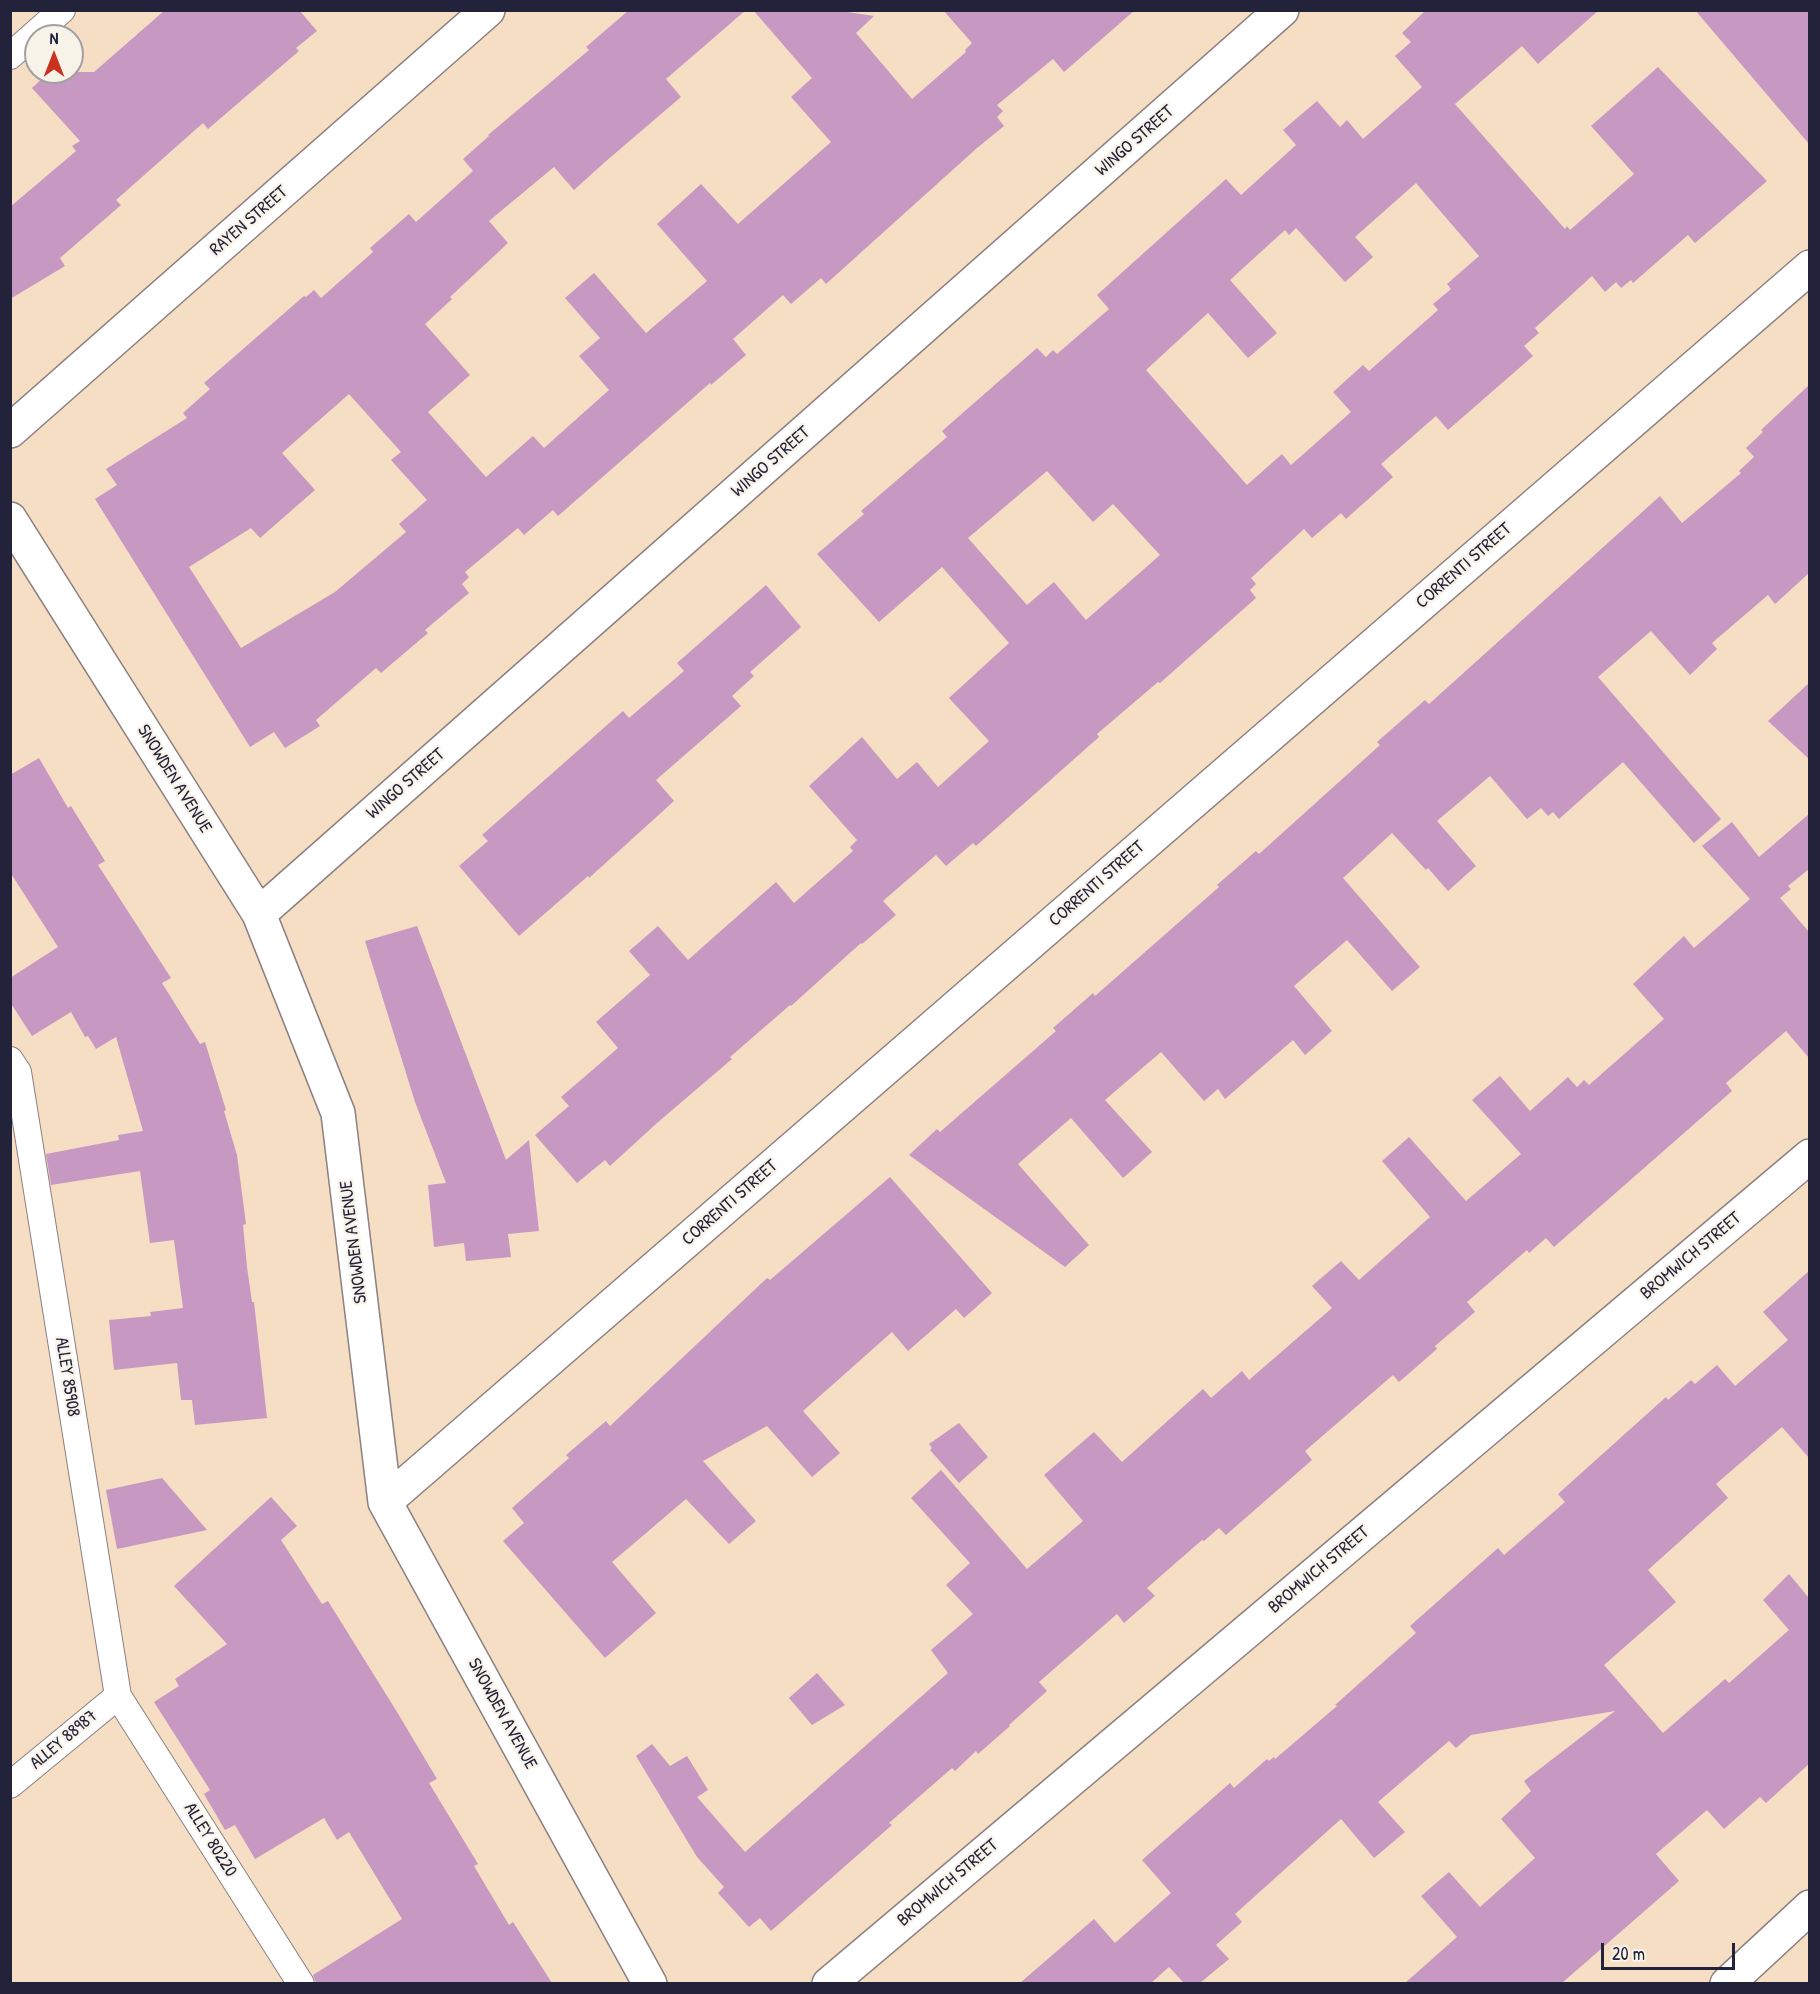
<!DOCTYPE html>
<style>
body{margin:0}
#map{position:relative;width:1820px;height:1994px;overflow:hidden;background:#f5dec4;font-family:"Patrick Hand",sans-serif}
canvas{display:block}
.frame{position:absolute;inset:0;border:12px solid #22223b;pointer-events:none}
.north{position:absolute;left:24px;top:24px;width:60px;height:60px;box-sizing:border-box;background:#f7f3e8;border:2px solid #a29fa3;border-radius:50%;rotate:0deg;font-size:16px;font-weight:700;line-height:24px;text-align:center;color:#22223b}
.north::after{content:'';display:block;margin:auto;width:21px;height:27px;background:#c8321e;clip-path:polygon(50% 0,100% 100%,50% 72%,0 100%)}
.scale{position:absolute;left:1601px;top:1943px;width:134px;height:27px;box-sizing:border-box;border:3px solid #22223b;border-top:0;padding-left:8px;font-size:18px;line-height:21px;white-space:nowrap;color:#22223b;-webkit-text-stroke:4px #f7f3e8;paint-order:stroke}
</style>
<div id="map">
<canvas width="1820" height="1994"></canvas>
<div class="frame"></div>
<div class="north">N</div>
<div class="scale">20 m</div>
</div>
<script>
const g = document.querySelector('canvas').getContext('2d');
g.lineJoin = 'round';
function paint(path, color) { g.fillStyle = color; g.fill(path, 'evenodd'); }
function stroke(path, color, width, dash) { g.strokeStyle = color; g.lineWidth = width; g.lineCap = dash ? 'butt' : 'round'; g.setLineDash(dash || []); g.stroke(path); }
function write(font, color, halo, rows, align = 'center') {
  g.font = font + ' "Patrick Hand",sans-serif'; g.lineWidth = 4.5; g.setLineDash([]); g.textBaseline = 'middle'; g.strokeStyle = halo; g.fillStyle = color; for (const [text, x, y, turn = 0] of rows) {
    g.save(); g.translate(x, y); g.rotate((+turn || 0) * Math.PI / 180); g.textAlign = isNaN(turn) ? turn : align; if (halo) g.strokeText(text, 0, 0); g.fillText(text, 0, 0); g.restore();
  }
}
paint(new Path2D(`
 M165 10H299L317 31 296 48 299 51 208 129 203 123 116 200 121 205 60 258 65 266 10 299V207L76 151 72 146 80 141 32 88 49 72H94Z
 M629 10H746L666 79 681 97 605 162 574 190 554 167 489 221 508 243 450 297 452 299 425 324 470 375 428 412 486 477 533 436 544 448 609 390 579 356 600 338 565 298 594 273 646 333 707 281 657 224 701 184 738 224 831 142 791 97 812 78 753 10H834L874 16 856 33 912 99 966 52 965 50 972 43 943 10H1135L1064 72 1053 59 997 105 1003 111 997 117 1004 126 977 148 826 284 821 278 791 304 783 295 733 339 746 355 711 385 710 383 558 516 553 510 524 535 518 528 465 572 469 577 462 584 469 593 425 630 428 633 381 673 376 668 316 720 320 726 285 748 274 732 250 747 95 499 117 485 106 469 187 418 183 413 210 389 204 383 304 296 306 297 314 290 321 298 373 252 370 248 409 214 416 222 473 171 463 159 489 136 488 135 589 50 586 47ZM349 394 401 452 391 460 427 500 399 524 406 532 335 592 241 648 189 567 251 528 260 538 315 490 282 453Z
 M1426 10H1599L1538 64 1522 46 1455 104 1565 229 1567 226 1570 230 1634 174 1591 126 1658 67 1767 181 1695 243 1688 235 1633 283 1631 280 1621 288 1616 282 1605 292 1592 276 1535 328 1539 333 1524 346 1533 356 1448 430 1436 416 1381 464 1393 477 1346 519 1341 513 1312 538 1304 529 1251 578 1256 584 1250 590 1256 598 1160 683 1158 682 1097 734 1099 737 976 846 973 843 946 866 936 855 883 901 896 915 862 944 861 943 791 1006 790 1005 730 1057 732 1059 657 1123 610 1166 605 1160 577 1183 535 1135 569 1106 561 1097 618 1048 596 1022 650 975 629 951 658 926 688 960 776 882 794 903 853 851 850 847 857 840 809 786 862 737 897 779 917 762 938 787 989 741 949 698 1009 643 942 567 879 622 817 554 864 514 861 511 947 437 942 431 1037 348 1046 357 1053 350 1057 354 1109 309 1097 295 1226 179 1241 195 1296 145 1283 130 1317 101 1340 127 1347 120 1363 139 1422 87 1395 56 1411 42 1402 33ZM1416 183 1479 256 1447 284 1451 289 1433 304 1438 310 1369 371 1363 365 1333 392 1351 412 1291 465 1282 454 1247 485 1146 370 1208 313 1248 358 1277 333 1230 280 1285 230 1289 235 1296 228 1345 282 1373 257 1355 237ZM1047 471 1093 522 1113 504 1160 555 1086 620 1054 582 1027 605 968 538Z
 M1695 10H1809V144Z
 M1809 385V573L1775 604 1768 595 1712 643 1717 649 1690 675 1651 631 1598 677 1721 819 1694 843 1623 762 1559 819 1553 812 1548 816 1541 808 1527 819 1490 776 1437 821 1476 866 1448 891 1428 868 1426 870 1392 833 1343 878 1420 967 1392 991 1347 940 1294 986 1332 1031 1305 1055 1293 1040 1225 1099 1218 1089 1204 1101 1161 1052 1105 1100 1152 1152 1123 1178 1071 1118 1018 1164 1089 1245 1065 1267 909 1155 937 1129 940 1132 1056 1031 1053 1028 1093 993 1095 996 1219 887 1217 885 1256 851 1259 854 1380 745 1377 742 1425 700 1429 704 1660 496 1682 523 1741 473 1739 471 1754 457 1746 448 1763 432 1761 430Z
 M766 585 801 627 750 672 754 676 732 696 741 706 656 780 674 801 589 878 588 876 519 936 459 866 488 841 482 835 623 711 629 718 684 671 677 663Z
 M1809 683V759L1768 721Z
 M39 758 68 808 71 806 105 861 98 865 171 978 162 983 200 1044 205 1042 226 1110 224 1111 237 1155 246 1224 243 1225 247 1267 252 1302H254L267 1418 195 1425 192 1400H181L177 1363 114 1370 109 1320 151 1316 150 1312 183 1308 174 1240 150 1243 140 1171 51 1185 46 1154 119 1140 118 1135 143 1131 116 1037 96 1049 88 1036 85 1037 71 1012 32 1036 10 1002V978L58 947 10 872V775Z
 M1809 814V869L1788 886 1791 889 1780 898 1809 932V1058L1786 1031 1726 1083 1732 1091 1554 1247 1546 1238 1529 1253 1527 1250 1467 1302 1475 1312 1435 1346 1437 1349 1399 1382 1393 1375 1305 1451 1312 1460 1226 1535 1219 1528 1204 1541 1202 1540 1147 1588 1155 1596 1124 1623 1117 1614 1039 1682 1047 1691 1009 1725 1010 1726 978 1754 976 1751 955 1771 952 1768 889 1823 892 1825 771 1931 760 1918 749 1927 718 1893 724 1887 697 1857 636 1756 652 1744 670 1766 687 1756 708 1790 697 1797 745 1852 948 1673 931 1650 973 1614 946 1585 970 1563 911 1498 941 1470 1027 1569 1083 1521 1044 1475 1094 1432 1122 1462 1203 1389 1211 1398 1242 1371 1249 1380 1332 1308 1312 1286 1341 1261 1359 1280 1430 1217 1382 1161 1409 1137 1466 1201 1521 1154 1472 1100 1500 1076 1530 1111 1568 1077 1577 1087 1584 1080 1589 1085 1664 1019 1633 984 1684 936 1694 948 1750 899 1702 846 1732 822 1759 857Z
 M417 926 506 1160 529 1140 539 1231 508 1234 511 1257 466 1261 464 1243 434 1247 428 1185 446 1183 415 1102 365 941Z
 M890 1177 992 1293 964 1318 956 1309 908 1351 892 1332 803 1411 840 1453 812 1477 767 1426 703 1461 756 1521 729 1544 686 1499 612 1562 656 1613 605 1658 503 1541 524 1523 512 1508 569 1458 566 1455 606 1421 610 1426 767 1278 770 1280Z
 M1809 1271V1458L1782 1427 1716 1484 1728 1498 1648 1570 1676 1602 1604 1665 1663 1733 1725 1679 1729 1683 1789 1630 1763 1600 1789 1574 1809 1598V1764L1766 1803 1760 1797 1724 1829 1707 1810 1656 1854 1679 1881 1562 1983H1405L1457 1937 1421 1896 1449 1872 1480 1907 1535 1858 1501 1819 1531 1791 1524 1781 1615 1711 1471 1735 1456 1748 1449 1741 1378 1802 1405 1832 1374 1858 1341 1819 1235 1914 1242 1922 1216 1945 1229 1959 1200 1983H1184L1169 1967 1151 1983H1020L1094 1919 1115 1943 1171 1893 1142 1860 1230 1783 1234 1788 1267 1759 1269 1761 1274 1757 1275 1759 1337 1706 1335 1705 1416 1633 1410 1626 1498 1548 1504 1555 1565 1502 1558 1494 1666 1397 1668 1400 1691 1380 1695 1384 1717 1365 1735 1386 1788 1340 1763 1312Z
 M959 1423 988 1457 959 1483 930 1450 932 1448 929 1444Z
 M162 1478 207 1530 117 1549 106 1490Z
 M271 1497 297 1526 281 1540 322 1604 328 1601 397 1712 437 1779 429 1783 478 1864 474 1866 509 1925 513 1922 552 1983H316L313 1975 402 1919 349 1832 337 1840 324 1818 255 1859 235 1825 225 1830 204 1794 210 1790 154 1702 179 1686 175 1679 227 1644 174 1586Z
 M817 1673 845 1705 812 1725 789 1698Z`), '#c798c1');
const lane = new Path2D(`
 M10 56 62 10
 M10 1060 18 1072 118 1696 301 1984
 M10 1785 118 1696`);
const street = new Path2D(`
 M10 431 488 10
 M10 519 259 914 338 1113 385 1502 650 1984
 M259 914 1282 10
 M385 1502 1810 267
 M829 1984 1810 1156`);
const secondary = new Path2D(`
 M1727 1984 1810 1907`);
stroke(lane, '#8c8080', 28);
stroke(street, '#8c8080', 36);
stroke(secondary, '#8c8080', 36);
stroke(lane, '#fff', 26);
stroke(street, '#fff', 33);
stroke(secondary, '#fff', 33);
write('18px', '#22223b', '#f7f3e8', [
 ["WINGO STREET",1135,141,-41],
 ["RAYEN STREET",249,221,-41],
 ["WINGO STREET",771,462,-41],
 ["CORRENTI STREET",1464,566,-41],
 ["SNOWDEN AVENUE",174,779,58],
 ["WINGO STREET",406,784,-41],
 ["CORRENTI STREET",1097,884,-41],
 ["CORRENTI STREET",730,1203,-41],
 ["SNOWDEN AVENUE",354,1242,-97],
 ["BROMWICH STREET",1691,1256,-40],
 ["ALLEY 85908",67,1377,81],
 ["BROMWICH STREET",1319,1570,-40],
 ["SNOWDEN AVENUE",502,1714,61],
 ["ALLEY 88987",64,1740,-40],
 ["ALLEY 80220",210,1840,58],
 ["BROMWICH STREET",948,1883,-40]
]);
</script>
